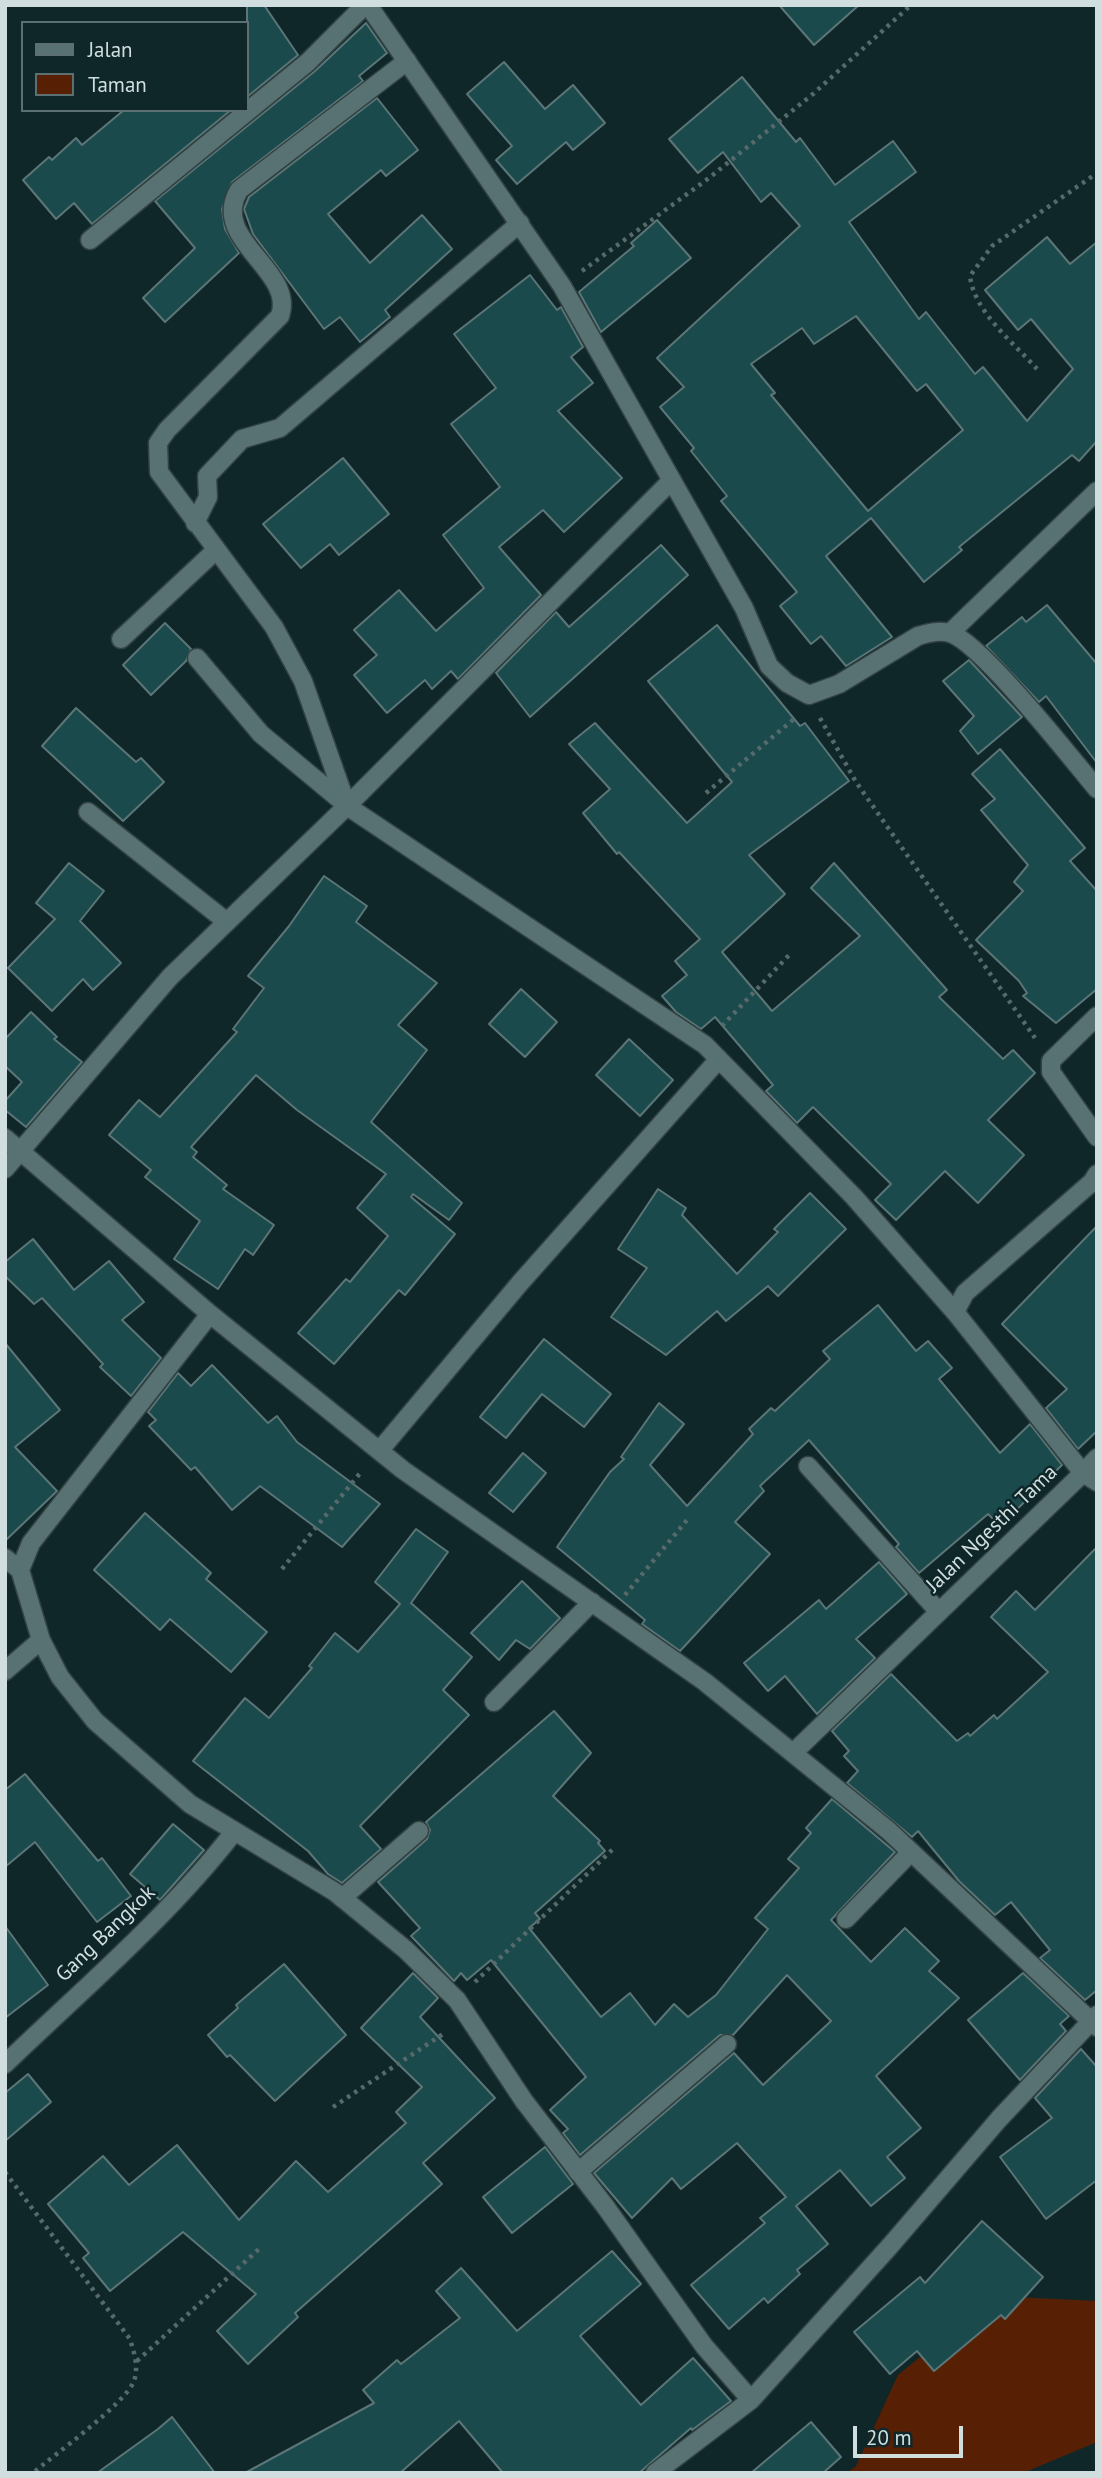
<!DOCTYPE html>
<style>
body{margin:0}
#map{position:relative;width:1102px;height:2478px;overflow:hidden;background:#0f2729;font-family:"PT Sans",sans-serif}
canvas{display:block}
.frame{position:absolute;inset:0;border:7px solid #d0dedf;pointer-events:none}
.legend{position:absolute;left:21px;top:21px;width:228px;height:91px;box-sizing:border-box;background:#0f2729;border:2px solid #5c7072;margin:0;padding:9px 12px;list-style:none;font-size:21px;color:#d0dedf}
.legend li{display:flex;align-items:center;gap:14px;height:35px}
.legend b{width:35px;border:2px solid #5c7072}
.scale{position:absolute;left:853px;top:2426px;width:110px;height:32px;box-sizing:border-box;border:4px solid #d0dedf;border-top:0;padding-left:9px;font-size:21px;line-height:24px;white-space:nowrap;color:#d0dedf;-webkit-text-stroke:5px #0f2729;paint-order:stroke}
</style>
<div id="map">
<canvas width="1102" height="2478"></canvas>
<div class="frame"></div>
<ul class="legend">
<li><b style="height:9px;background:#587173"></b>Jalan</li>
<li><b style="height:19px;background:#572005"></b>Taman</li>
</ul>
<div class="scale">20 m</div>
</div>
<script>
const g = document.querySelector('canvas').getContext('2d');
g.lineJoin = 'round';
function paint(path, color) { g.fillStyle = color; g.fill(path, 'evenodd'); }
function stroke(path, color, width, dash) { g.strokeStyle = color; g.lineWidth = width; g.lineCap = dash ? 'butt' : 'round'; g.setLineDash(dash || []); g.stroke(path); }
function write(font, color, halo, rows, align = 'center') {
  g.font = font + ' "PT Sans",sans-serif'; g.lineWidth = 5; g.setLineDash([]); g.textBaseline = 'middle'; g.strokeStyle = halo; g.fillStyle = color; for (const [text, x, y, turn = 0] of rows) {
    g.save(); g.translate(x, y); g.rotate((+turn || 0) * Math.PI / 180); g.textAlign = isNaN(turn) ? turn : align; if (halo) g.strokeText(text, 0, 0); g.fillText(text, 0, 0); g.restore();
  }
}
paint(new Path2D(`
 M995 2296 1097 2301V2442L1023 2473H847L856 2466 898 2375Z`), '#572005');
const building = new Path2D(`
 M247 5H264L298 55 247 97Z
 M779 5H859L814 45Z
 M366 23 387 53 359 76 363 81 232 182 222 209 225 229 239 253 165 322 143 298 195 248 155 201 315 71Z
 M504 62 545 109 573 85 605 123 573 150 566 142 517 184 496 160 512 146 467 94Z
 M742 77 796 142 800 138 835 185 893 141 916 172 849 222 919 319 926 312 975 374 983 367 1027 421 1073 369 1031 319 1018 330 985 290 1047 237 1070 264 1097 242V441L1079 461 1072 455 959 547 962 550 924 582 871 518 826 556 892 637 846 666 821 636 811 644 780 606 797 592 721 501 727 496 691 451 694 448 660 407 684 387 657 358 800 226 771 193 761 202 723 152 698 173 669 139ZM856 316 917 391 926 384 963 430 868 511 771 395 775 393 751 364 802 328 814 344Z
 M377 98 418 150 386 176 381 170 328 214 370 263 422 215 452 249 385 310 390 317 360 342 340 317 324 329 253 234 244 209 249 197Z
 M124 110H231L92 224 74 203 56 219 23 180 49 157 52 160 76 138 82 145Z
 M657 220 691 258 601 332 579 292 634 246 631 243Z
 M530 275 557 310 561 307 583 347 571 357 593 383 558 411 622 478 564 532 543 510 499 547 541 595 458 679 451 671 432 689 425 680 387 713 354 675 377 655 354 630 399 590 436 631 484 588 443 535 500 487 451 424 496 388 454 334Z
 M343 458 389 514 339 555 330 544 301 568 263 524Z
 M661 545 688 575 530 717 496 673 556 612 569 627Z
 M1047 605 1097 664V763L1046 696 1039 702 986 646 1022 617 1026 622Z
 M165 623 191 649 186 661 151 695 123 665Z
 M717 625 800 726 805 723 849 781 749 855 785 894 722 952 772 1011 860 936 811 888 834 863 947 990 939 997 1003 1059 1013 1050 1035 1073 988 1120 1024 1155 978 1203 945 1171 896 1220 875 1200 891 1184 813 1107 797 1123 766 1091 773 1085 715 1017 701 1029 676 1012 662 996 687 975 675 961 700 939 619 852 617 854 583 813 610 789 569 744 595 723 687 823 732 782 648 681Z
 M969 660 1022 717 978 754 960 731 974 716 943 681Z
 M76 708 136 762 141 758 164 782 123 821 42 746Z
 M1000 749 1085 848 1070 861 1097 891V989L1056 1023 1023 996 1027 993 1019 981 976 940 1023 891 1014 882 1028 865 981 810 995 799 972 774Z
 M69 863 104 891 80 921 121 963 93 990 83 979 52 1011 8 968 55 919 36 903Z
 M324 876 367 906 356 922 437 983 398 1025 427 1050 371 1122 462 1203 449 1220 413 1194 411 1197 455 1234 405 1295 399 1290 334 1364 298 1333 346 1279 350 1282 388 1236 357 1208 386 1174 297 1110 256 1075 191 1147 197 1152 193 1157 227 1185 223 1189 274 1225 253 1255 245 1249 218 1289 174 1259 200 1221 145 1177 151 1170 109 1135 139 1100 160 1117 237 1032 233 1029 264 988 248 976 289 926Z
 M521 989 557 1022 525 1057 489 1024Z
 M31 1012 57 1037 54 1039 82 1062 26 1127 5 1110V1101L22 1082 5 1066V1039Z
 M629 1039 673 1080 640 1116 596 1075Z
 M658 1189 686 1208 682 1215 737 1274 778 1232 774 1229 810 1193 846 1229 778 1296 768 1286 726 1321 717 1311 666 1355 611 1317 647 1268 618 1249Z
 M1097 1226V1431L1078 1449 1046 1408 1067 1389 1002 1324Z
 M33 1239 74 1290 109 1261 144 1302 122 1320 161 1358 131 1396 100 1367 103 1364 42 1298 34 1304 5 1276V1262Z
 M878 1305 916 1351 928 1341 952 1368 939 1379 1000 1453 1030 1424 1062 1465 1000 1526 988 1514 919 1573 896 1547 899 1544 809 1440 760 1486 764 1491 735 1522 770 1554 680 1651 642 1624 645 1620 557 1547 610 1472 624 1459 621 1457 659 1403 684 1424 650 1465 687 1506 753 1434 749 1429 771 1408 775 1411 830 1359 823 1351Z
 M544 1339 611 1394 584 1427 542 1394 506 1438 480 1417Z
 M5 1343 60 1410 15 1447 57 1491 5 1541Z
 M212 1365 268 1423 277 1416 297 1442 380 1504 342 1547 260 1486 232 1510 195 1467 191 1470 149 1426 156 1420 148 1412 178 1373 191 1386Z
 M523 1453 546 1473 513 1512 489 1493Z
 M145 1513 211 1573 206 1579 267 1632 231 1672 170 1619 160 1630 94 1570Z
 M416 1529 448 1552 411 1603 472 1657 443 1690 469 1715 360 1826 381 1849 342 1883 328 1874 308 1851 193 1761 245 1698 269 1718 312 1668 309 1666 335 1633 358 1652 400 1604 375 1582Z
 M1097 1547V1990L1085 2000 1040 1958 1050 1950 1011 1902 995 1915 959 1881 918 1831 912 1837 847 1783 858 1771 844 1756 849 1751 832 1731 891 1674 957 1741 968 1733 970 1736 994 1715 997 1719 1048 1672 991 1617 1016 1591 1035 1610Z
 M879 1562 907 1594 856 1639 875 1658 817 1714 785 1676 768 1691 744 1663 819 1600 826 1609Z
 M522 1581 560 1618 530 1649 516 1640 499 1660 471 1633Z
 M554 1711 591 1753 553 1796 600 1841 598 1843 605 1851 535 1913 540 1919 529 1928 601 2017 630 1993 655 2025 674 2004 688 2017 716 1995 768 1929 755 1918 799 1868 788 1859 811 1833 806 1828 832 1799 895 1852 831 1920 871 1962 905 1928 939 1961 929 1971 959 1998 876 2076 921 2128 887 2157 905 2178 871 2206 840 2170 796 2206 828 2244 797 2270 800 2274 768 2303 764 2298 729 2329 691 2285 765 2223 760 2218 786 2197 737 2143 681 2189 672 2178 632 2218 594 2173 734 2053 763 2085 831 2021 787 1975 733 2035H720L580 2155 563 2133 568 2129 550 2110 586 2077 491 1960 467 1980 461 1973 454 1981 411 1936 420 1928 378 1882 427 1839 430 1830 426 1822Z
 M25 1774 98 1861 102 1858 131 1896 97 1922 35 1842 5 1867V1790Z
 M173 1824 204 1850 160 1900 130 1874Z
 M5 1926 48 1985 5 2018Z
 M284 1964 346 2035 275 2101 230 2055 227 2057 208 2035 238 2008 236 2005Z
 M413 1973 438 1998 420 2017 495 2098 423 2163 442 2184 295 2313 298 2317 248 2364 217 2331 256 2294 183 2232 110 2291 83 2258 89 2253 48 2204 103 2156 129 2185 177 2145 239 2220 296 2161 328 2192 406 2123 396 2112 422 2087 361 2028Z
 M1023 1973 1069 2016 1060 2024 1066 2031 1020 2080 968 2020Z
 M1081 2049 1097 2067V2180L1046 2219 1000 2157 1052 2118 1035 2098Z
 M28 2074 51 2102 5 2141V2093Z
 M545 2147 573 2184 512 2233 483 2197Z
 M982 2221 1043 2277 1005 2319 1001 2315 934 2371 917 2351 890 2374 854 2332 920 2277 925 2283Z
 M612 2251 641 2284 580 2336 641 2405 693 2358 731 2401 692 2430 691 2428 639 2473H503L459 2421 400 2473H245L374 2403 363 2390 397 2360 401 2364 460 2318 436 2291 461 2268 517 2331Z
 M172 2417 215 2473H97L158 2429Z
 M811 2422 841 2457 823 2473H751Z`);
paint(building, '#1b4a4d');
stroke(building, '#5c7577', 2);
const service = new Path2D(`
 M195 523 208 497 207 476 242 439 280 428 520 223
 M121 639 215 551
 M197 658 261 734 344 803
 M347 806 303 681 274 627 159 472 158 443 167 430 280 316C296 270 209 240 239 190L407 61
 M88 812 227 922
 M808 1466 939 1612
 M342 1898 419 1831
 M846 1919 911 1852
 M578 2172 727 2044`);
const minor = new Path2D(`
 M368 5 562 286 744 608 769 666 787 683 809 695 839 684 918 636C929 633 939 630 950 633 981 643 1071 758 1097 789
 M90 240 308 62 365 5
 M950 633 1097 491
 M347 806 705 1045 854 1197 955 1312
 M1097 1016 1051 1061V1072L1097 1137
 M5 1138 210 1314 403 1470 705 1682 889 1831 1097 2027
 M5 1169 170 977 347 806 672 480
 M210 1314 31 1543 20 1570 41 1640 60 1677 95 1721 190 1804 335 1892 406 1950 457 2000 524 2101 605 2206 704 2346 751 2400
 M380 1450 520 1283 719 1059
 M1097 1458 1083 1473 1097 1482
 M5 1558 20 1570
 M5 1671 41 1640
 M494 1702 592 1602
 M793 1753 1083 1473 955 1312 965 1293 1092 1182 1097 1174
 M5 2064C83 1989 168 1917 234 1832
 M655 2473 751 2400 890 2246 999 2119 1097 2015`);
stroke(service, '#324142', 21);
stroke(minor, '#324142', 21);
stroke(new Path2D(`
 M582 271 709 178 813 94 911 5
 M1037 369C1014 343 974 312 970 276L992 246 1097 173
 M820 718 856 782 1035 1038
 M706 793 794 719
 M722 1026 791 953
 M282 1569 361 1472
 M625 1595 687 1520
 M475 1982 615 1847
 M333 2107 446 2032
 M5 2172 130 2339C134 2353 139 2366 134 2381 126 2403 54 2455 33 2473
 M137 2361 260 2248`), '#566a6c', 4.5, [3.5, 5]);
stroke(service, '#587173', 18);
stroke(minor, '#587173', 18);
write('21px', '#d0dedf', '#0f2729', [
 ["Jalan Ngesthi Tama",992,1529,-44],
 ["Gang Bangkok",106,1934,-44]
]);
</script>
